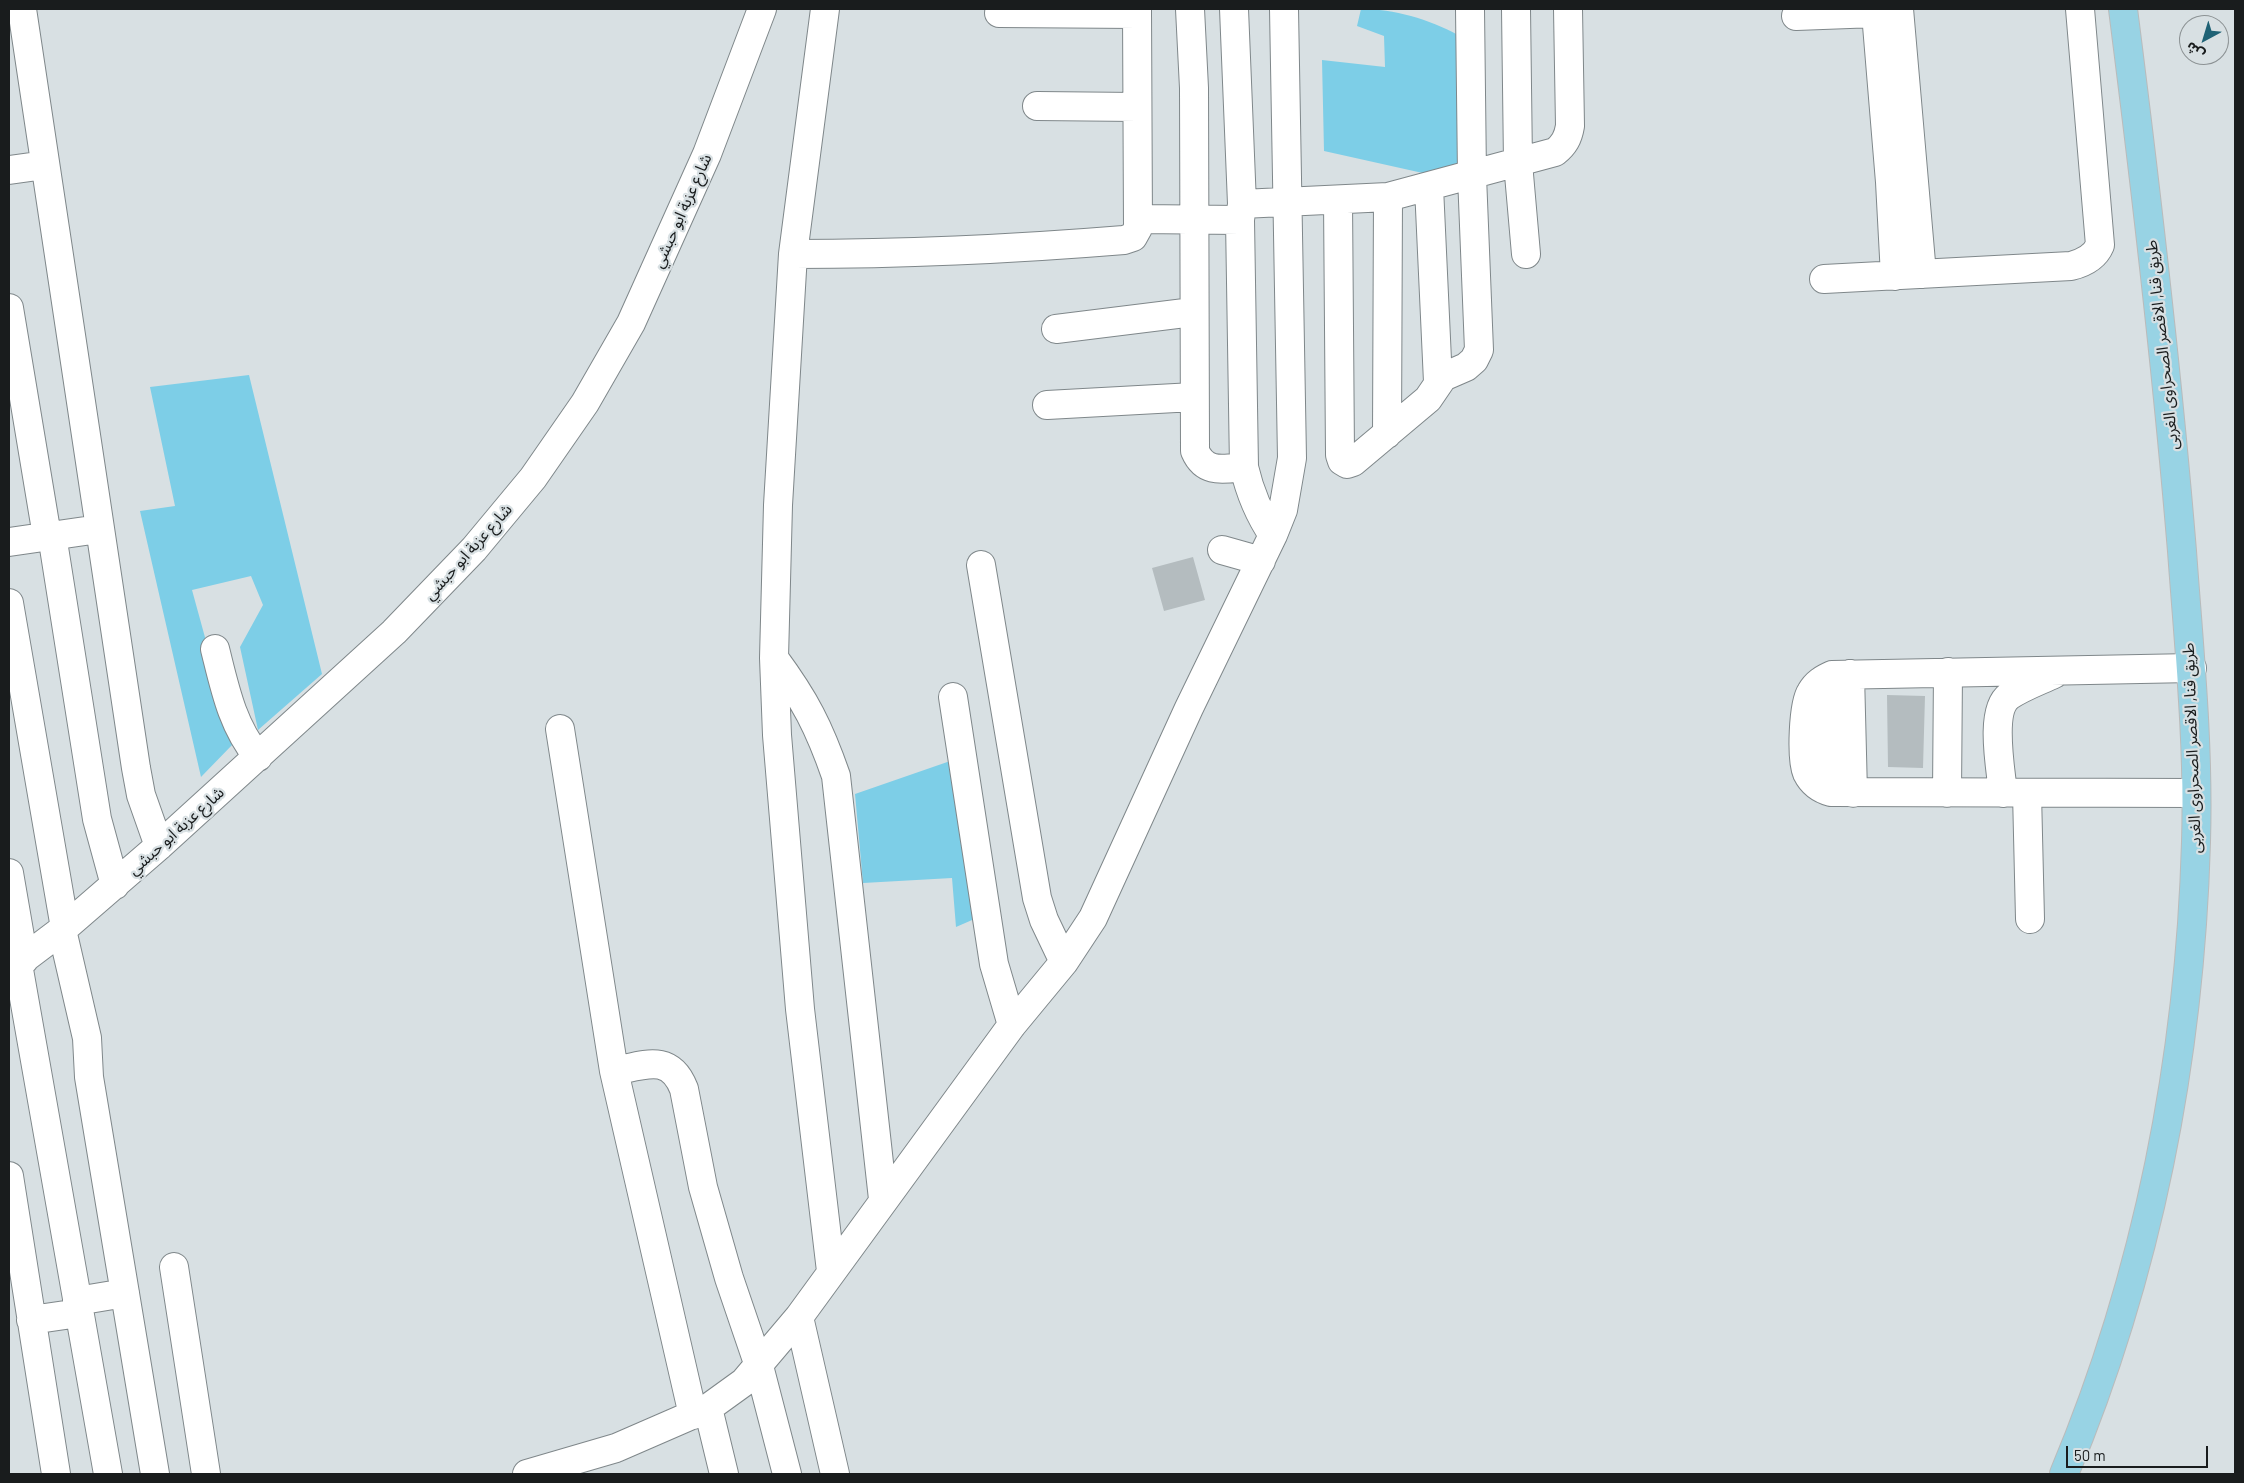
<!DOCTYPE html>
<meta charset="utf-8">
<style>
body{margin:0}
#map{position:relative;width:2244px;height:1483px;overflow:hidden;background:#d8e0e3;font-family:Barlow,"Noto Sans Arabic",sans-serif}
canvas{display:block}
.frame{position:absolute;inset:0;border:10px solid #191c1d;pointer-events:none}
.north{position:absolute;left:2179px;top:15px;width:50px;height:50px;box-sizing:border-box;background:#d8e0e3;border:1px solid #8c9294;border-radius:50%;rotate:219deg;font-size:14px;font-weight:700;line-height:20px;text-align:center;color:#191c1d}
.north::after{content:'';display:block;margin:auto;width:18px;height:22px;background:#1f6275;clip-path:polygon(50% 0,100% 100%,50% 72%,0 100%)}
.scale{position:absolute;left:2066px;top:1446px;width:142px;height:22px;box-sizing:border-box;border:2px solid #191c1d;border-top:0;padding-left:6px;font-size:15px;line-height:18px;white-space:nowrap;color:#191c1d;-webkit-text-stroke:4px #d8e0e3;paint-order:stroke}
</style>
<div id="map">
<canvas width="2244" height="1483"></canvas>
<div class="frame"></div>
<div class="north">ش</div>
<div class="scale">50 m</div>
</div>
<script>
const g = document.querySelector('canvas').getContext('2d');
g.lineJoin = 'round';
function paint(path, color) { g.fillStyle = color; g.fill(path, 'evenodd'); }
function stroke(path, color, width, dash) { g.strokeStyle = color; g.lineWidth = width; g.lineCap = dash ? 'butt' : 'round'; g.setLineDash(dash || []); g.stroke(path); }
function write(font, color, halo, rows, align = 'center') {
  g.font = font + ' Barlow,"Noto Sans Arabic",sans-serif'; g.lineWidth = 4.5; g.setLineDash([]); g.textBaseline = 'middle'; g.strokeStyle = halo; g.fillStyle = color; for (const [text, x, y, turn = 0] of rows) {
    g.save(); g.translate(x, y); g.rotate((+turn || 0) * Math.PI / 180); g.textAlign = isNaN(turn) ? turn : align; if (halo) g.strokeText(text, 0, 0); g.fillText(text, 0, 0); g.restore();
  }
}
paint(new Path2D(`
 M1361 9C1394 9 1429 19 1458 35L1472 184 1324 151 1322 60 1385 67 1384 36 1357 26Z
 M249 375 322 674 258 730 240 647 263 605 251 576 192 590 234 743 201 777 140 511 175 506 150 387Z
 M956 759 979 917 956 927 952 878 863 883 855 794Z`), '#7dcee7');
paint(new Path2D(`
 M1193 557 1205 600 1164 611 1152 568Z
 M1887 695 1925 696 1923 768 1888 767Z`), '#b4bcbf');
const minor = new Path2D(`
 M22 9 136 768 141 795 159 846
 M825 9 793 254 778 505 774 658 777 735 800 1009 831 1271
 M1190 9 1194 88 1195 451C1205 474 1223 469 1244 467
 M1234 9 1242 204 1240 220 1244 467C1250 493 1258 513 1273 535
 M1516 9 1518 163 1526 254
 M1899 9 1922 274
 M999 13 1137 14
 M1876 13 1890 182 1895 276
 M1796 16 1876 13 1888 9
 M1037 106 1137 107
 M9 170 45 165
 M1429 187 1438 382
 M1338 200 1340 455 1342 461 1347 464 1353 462 1428 399 1443 377 1466 367 1474 360 1479 350 1472 176 1470 9
 M1242 204 1388 197 1555 152C1564 145 1568 138 1570 126L1568 9
 M1138 219 1240 220
 M793 254C904 254 1014 249 1124 240L1133 237 1138 228 1137 9
 M1824 279 2071 266C2083 263 2095 257 2100 245L2080 9
 M9 308 47 536
 M1056 329 1193 312
 M1047 405 1194 397
 M1387 434 1388 197
 M52 535 97 819 115 885
 M9 542 99 529
 M1222 550 1261 561
 M981 565 1037 898 1044 920 1064 962
 M9 603 65 928
 M215 649C225 689 232 725 258 757
 M774 658C805 700 819 727 836 776L883 1199
 M2192 668 1832 675C1823 679 1816 683 1811 692 1803 704 1801 759 1807 773 1812 783 1820 789 1831 792L2196 793
 M1850 674 1853 793
 M1826 678 1831 792
 M953 697 994 964 1012 1025
 M560 729 614 1071 693 1415
 M1947 793 1948 672
 M2003 793C2001 770 1989 711 2009 696 2022 687 2039 681 2054 674
 M2027 793 2030 919
 M9 873 24 960
 M62 930 87 1038 89 1077 155 1474
 M18 964 108 1474
 M9 970 62 930 159 846 394 632 474 549 533 478 585 403 631 323 707 154 762 9
 M614 1071C645 1065 670 1053 684 1089L703 1187 729 1278 759 1366 787 1474
 M9 1176 56 1474
 M174 1267 206 1474
 M77 1301 125 1293
 M799 1317 835 1474
 M31 1320 79 1313
 M708 1408 724 1474
 M527 1474 616 1448 708 1408 744 1382 799 1317 1012 1025 1064 962 1093 918 1189 708 1273 535 1283 510 1292 458 1284 9`);
const major = new Path2D(`
 M2064 1474C2148 1274 2190 1058 2196 842 2199 744 2189 648 2182 551 2167 370 2146 189 2123 9`);
stroke(minor, '#7f878a', 30);
stroke(major, '#babbbb', 30);
stroke(minor, '#fff', 28);
stroke(major, '#98d3e4', 28);
write('16px', '#191c1d', '#d8e0e3', [
 ["شارع عزبة ابو حبشي",682,211,-66],
 ["طريق قنا, الاقصر الصحراوى الغربى",2162,345,-96],
 ["شارع عزبة ابو حبشي",468,552,-48],
 ["طريق قنا, الاقصر الصحراوى الغربى",2192,748,-92],
 ["شارع عزبة ابو حبشي",176,831,-42]
]);
</script>
